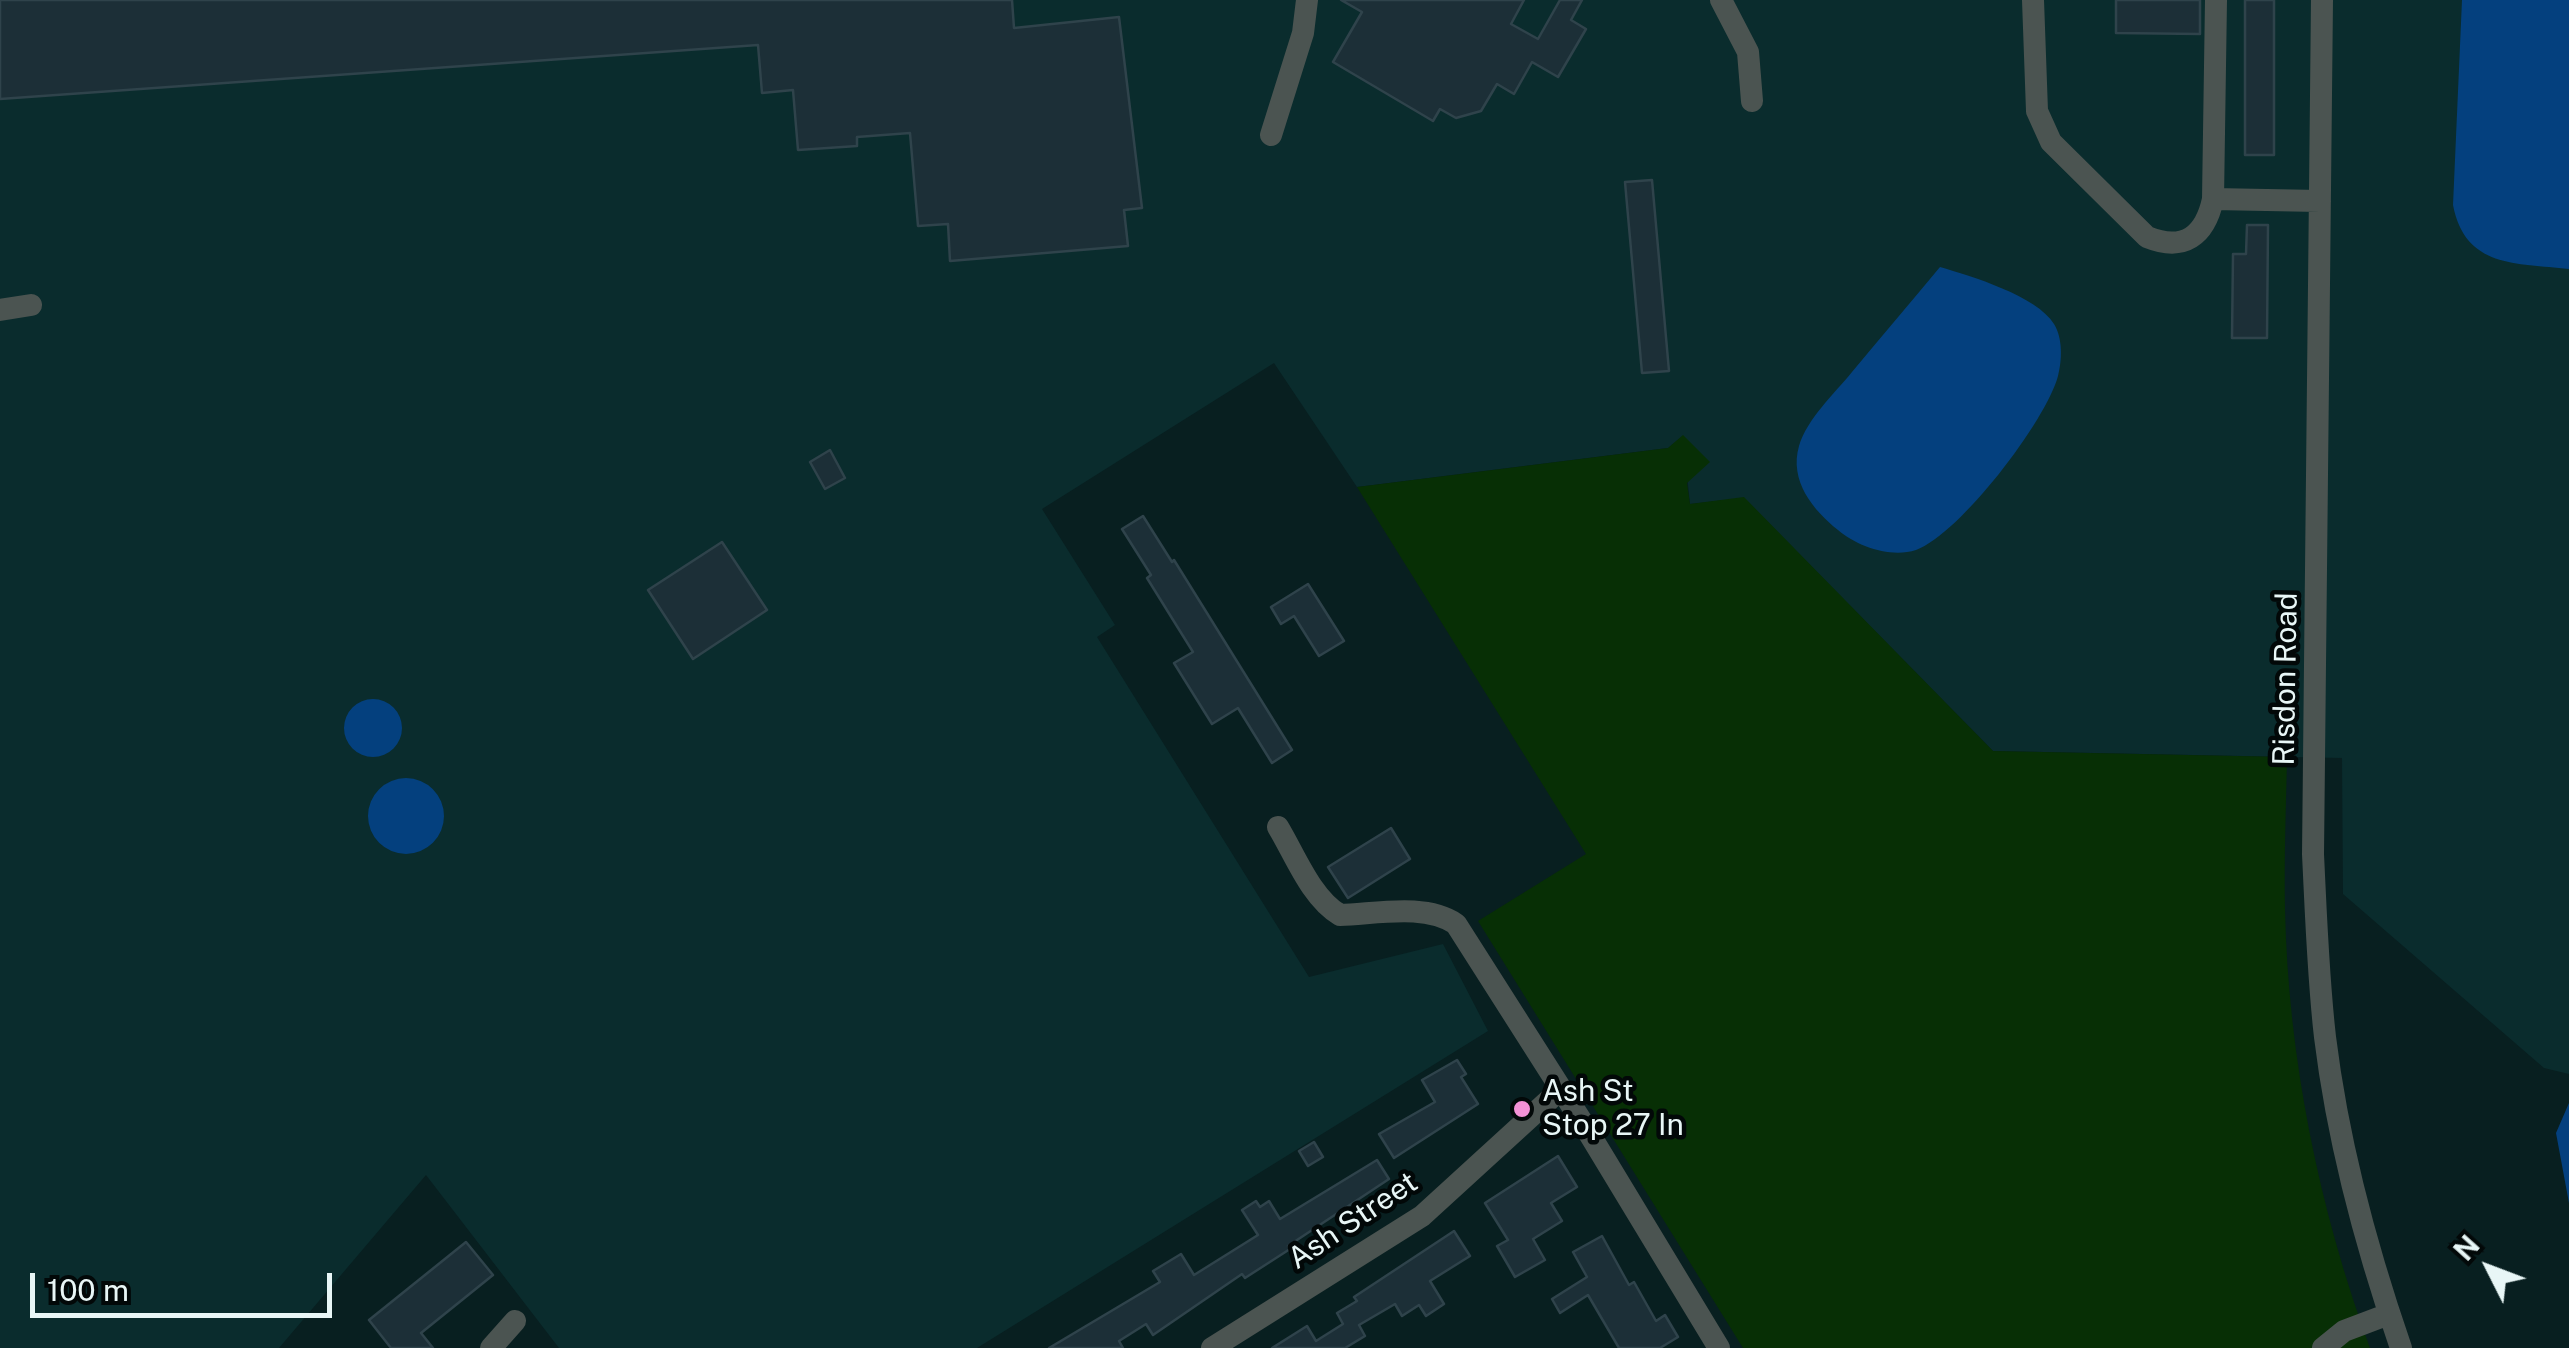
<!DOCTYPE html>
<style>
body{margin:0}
#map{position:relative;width:2569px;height:1348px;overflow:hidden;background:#081f20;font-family:"Public Sans",sans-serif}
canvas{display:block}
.north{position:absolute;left:2439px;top:1218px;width:100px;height:100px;-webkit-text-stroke:8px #020808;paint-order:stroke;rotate:312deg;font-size:28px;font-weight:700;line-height:40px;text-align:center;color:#e8f6f6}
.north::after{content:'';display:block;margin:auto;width:35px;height:45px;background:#e8f6f6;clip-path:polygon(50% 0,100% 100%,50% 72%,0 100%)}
.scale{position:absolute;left:30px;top:1273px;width:302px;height:45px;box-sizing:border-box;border:5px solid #e8f6f6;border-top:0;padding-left:12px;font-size:30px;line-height:35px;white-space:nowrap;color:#e8f6f6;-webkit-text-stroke:8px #020808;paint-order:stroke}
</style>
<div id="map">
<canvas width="2569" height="1348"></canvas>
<div class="north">N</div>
<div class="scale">100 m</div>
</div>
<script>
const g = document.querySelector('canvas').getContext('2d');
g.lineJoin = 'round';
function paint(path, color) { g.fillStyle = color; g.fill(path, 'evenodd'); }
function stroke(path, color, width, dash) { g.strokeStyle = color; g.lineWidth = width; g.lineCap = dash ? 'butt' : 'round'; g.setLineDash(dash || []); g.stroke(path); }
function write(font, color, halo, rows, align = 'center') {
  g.font = font + ' "Public Sans",sans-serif'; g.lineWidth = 9; g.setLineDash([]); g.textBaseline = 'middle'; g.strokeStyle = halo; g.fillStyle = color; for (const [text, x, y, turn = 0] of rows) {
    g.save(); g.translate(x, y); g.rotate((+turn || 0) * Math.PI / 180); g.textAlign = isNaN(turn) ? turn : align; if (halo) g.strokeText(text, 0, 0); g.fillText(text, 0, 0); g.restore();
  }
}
paint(new Path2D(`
 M0 0H2569V1074L2544 1068 2343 894 2342 758 1993 751 1744 498 1690 504 1683 436 1668 448 1357 487 1274 363 1042 509 1115 625 1097 637 1309 977 1443 944 1488 1031 977 1348H559L426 1175 279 1348H0Z`), '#0a2c2d');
paint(new Path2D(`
 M1683 435 1710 462 1687 483 1690 504 1744 497 1993 751 2287 757C2286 808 2284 859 2285 909 2288 1057 2319 1209 2370 1348H1743L1478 921 1586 854 1357 487 1668 448Z`), '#072f05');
paint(new Path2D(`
 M2462 0H2569V269C2516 263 2465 268 2453 205Z
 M1940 267C1971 276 2037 296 2054 324 2063 338 2062 361 2058 376 2046 421 1960 534 1916 550 1891 558 1858 547 1838 530 1813 510 1789 481 1799 446 1807 419 1834 394 1852 372 1881 337 1911 302 1940 267Z
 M344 728a29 29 0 1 1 58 0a29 29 0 1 1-58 0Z
 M368 816a38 38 0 1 1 76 0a38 38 0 1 1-76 0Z
 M2569 1103V1203L2556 1133Z`), '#04407e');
const building = new Path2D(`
 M0 0H1012L1014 28 1119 17 1142 208 1124 210 1128 246 950 261 948 224 918 226 910 133 857 137V146L798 150 793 90 762 93 758 45 0 99Z
 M1341 0H1524L1511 24 1538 39 1560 0H1582L1571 20 1586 29 1558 77 1532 62 1514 94 1497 84 1481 111 1456 118 1440 109 1433 121 1333 62 1362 12Z
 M2116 0H2200V34L2116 33Z
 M2245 0H2274V155H2245Z
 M1652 180 1669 371 1642 373 1625 182Z
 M2247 225H2268L2267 338H2232L2233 254H2246Z
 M830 450 845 478 825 489 810 462Z
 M1143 516 1172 562 1174 560 1292 750 1272 763 1238 708 1212 724 1174 663 1193 652 1147 578 1151 575 1122 529Z
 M722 542 767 610 693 659 648 590Z
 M1308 584 1344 641 1319 656 1294 616 1281 624 1271 607Z
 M1391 828 1410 859 1348 898 1328 867Z
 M1457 1060 1466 1074 1461 1077 1478 1104 1394 1158 1379 1134 1435 1102 1422 1080Z
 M1314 1142 1323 1157 1308 1166 1299 1151Z
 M1558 1156 1577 1187 1551 1203 1562 1221 1533 1239 1545 1260 1515 1277 1497 1246 1508 1240 1485 1203Z
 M1377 1160 1389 1179 1288 1246 1290 1249 1245 1278 1242 1274 1153 1335 1146 1324 1119 1341 1123 1348H1049L1160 1282 1153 1271 1181 1254 1194 1275 1258 1235 1242 1210 1256 1201 1260 1207 1269 1201 1280 1219Z
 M1454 1231 1470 1256 1430 1281 1444 1304 1426 1316 1419 1305 1402 1316 1395 1304 1359 1325 1365 1336 1345 1348H1272L1307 1326 1316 1341 1343 1324 1337 1313 1357 1301 1354 1297Z
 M1602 1236 1629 1285 1634 1282 1656 1321 1665 1315 1678 1337 1660 1348H1619L1588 1295 1560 1313 1552 1299 1587 1277 1573 1252Z
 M466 1242 493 1275 421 1333 433 1348H391L369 1320Z`);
paint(building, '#1c2f37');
stroke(building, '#2f434b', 2.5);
stroke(new Path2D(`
 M1721 0 1748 52 1752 101
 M2033 0 2037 111 2051 142 2147 237C2184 252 2205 236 2213 199L2216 0
 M2322 0 2313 854C2316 915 2318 976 2325 1037 2338 1143 2366 1247 2401 1348
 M1271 135 1303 33 1307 0
 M2213 199 2320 201
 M0 310 31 305
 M1278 827C1295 855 1311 898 1340 915 1376 914 1425 903 1456 924L1584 1125 1719 1348
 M491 1348 515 1321
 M1212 1348 1422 1216 1561 1089
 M2323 1348 2344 1331 2389 1314`), '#4b5451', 22);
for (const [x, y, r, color] of [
 [1522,1109,10,"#f391d5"]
]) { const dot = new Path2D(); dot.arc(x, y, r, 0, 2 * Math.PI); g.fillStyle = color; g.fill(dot); stroke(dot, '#020808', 4); }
write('30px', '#e8f6f6', '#020808', [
 ["Risdon Road",2286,679,-89],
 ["Ash Street",1353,1221,-34]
]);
write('30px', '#e8f6f6', '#020808', [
 ["Ash St",1542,1092],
 ["Stop 27 In",1542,1126]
], 'left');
</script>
